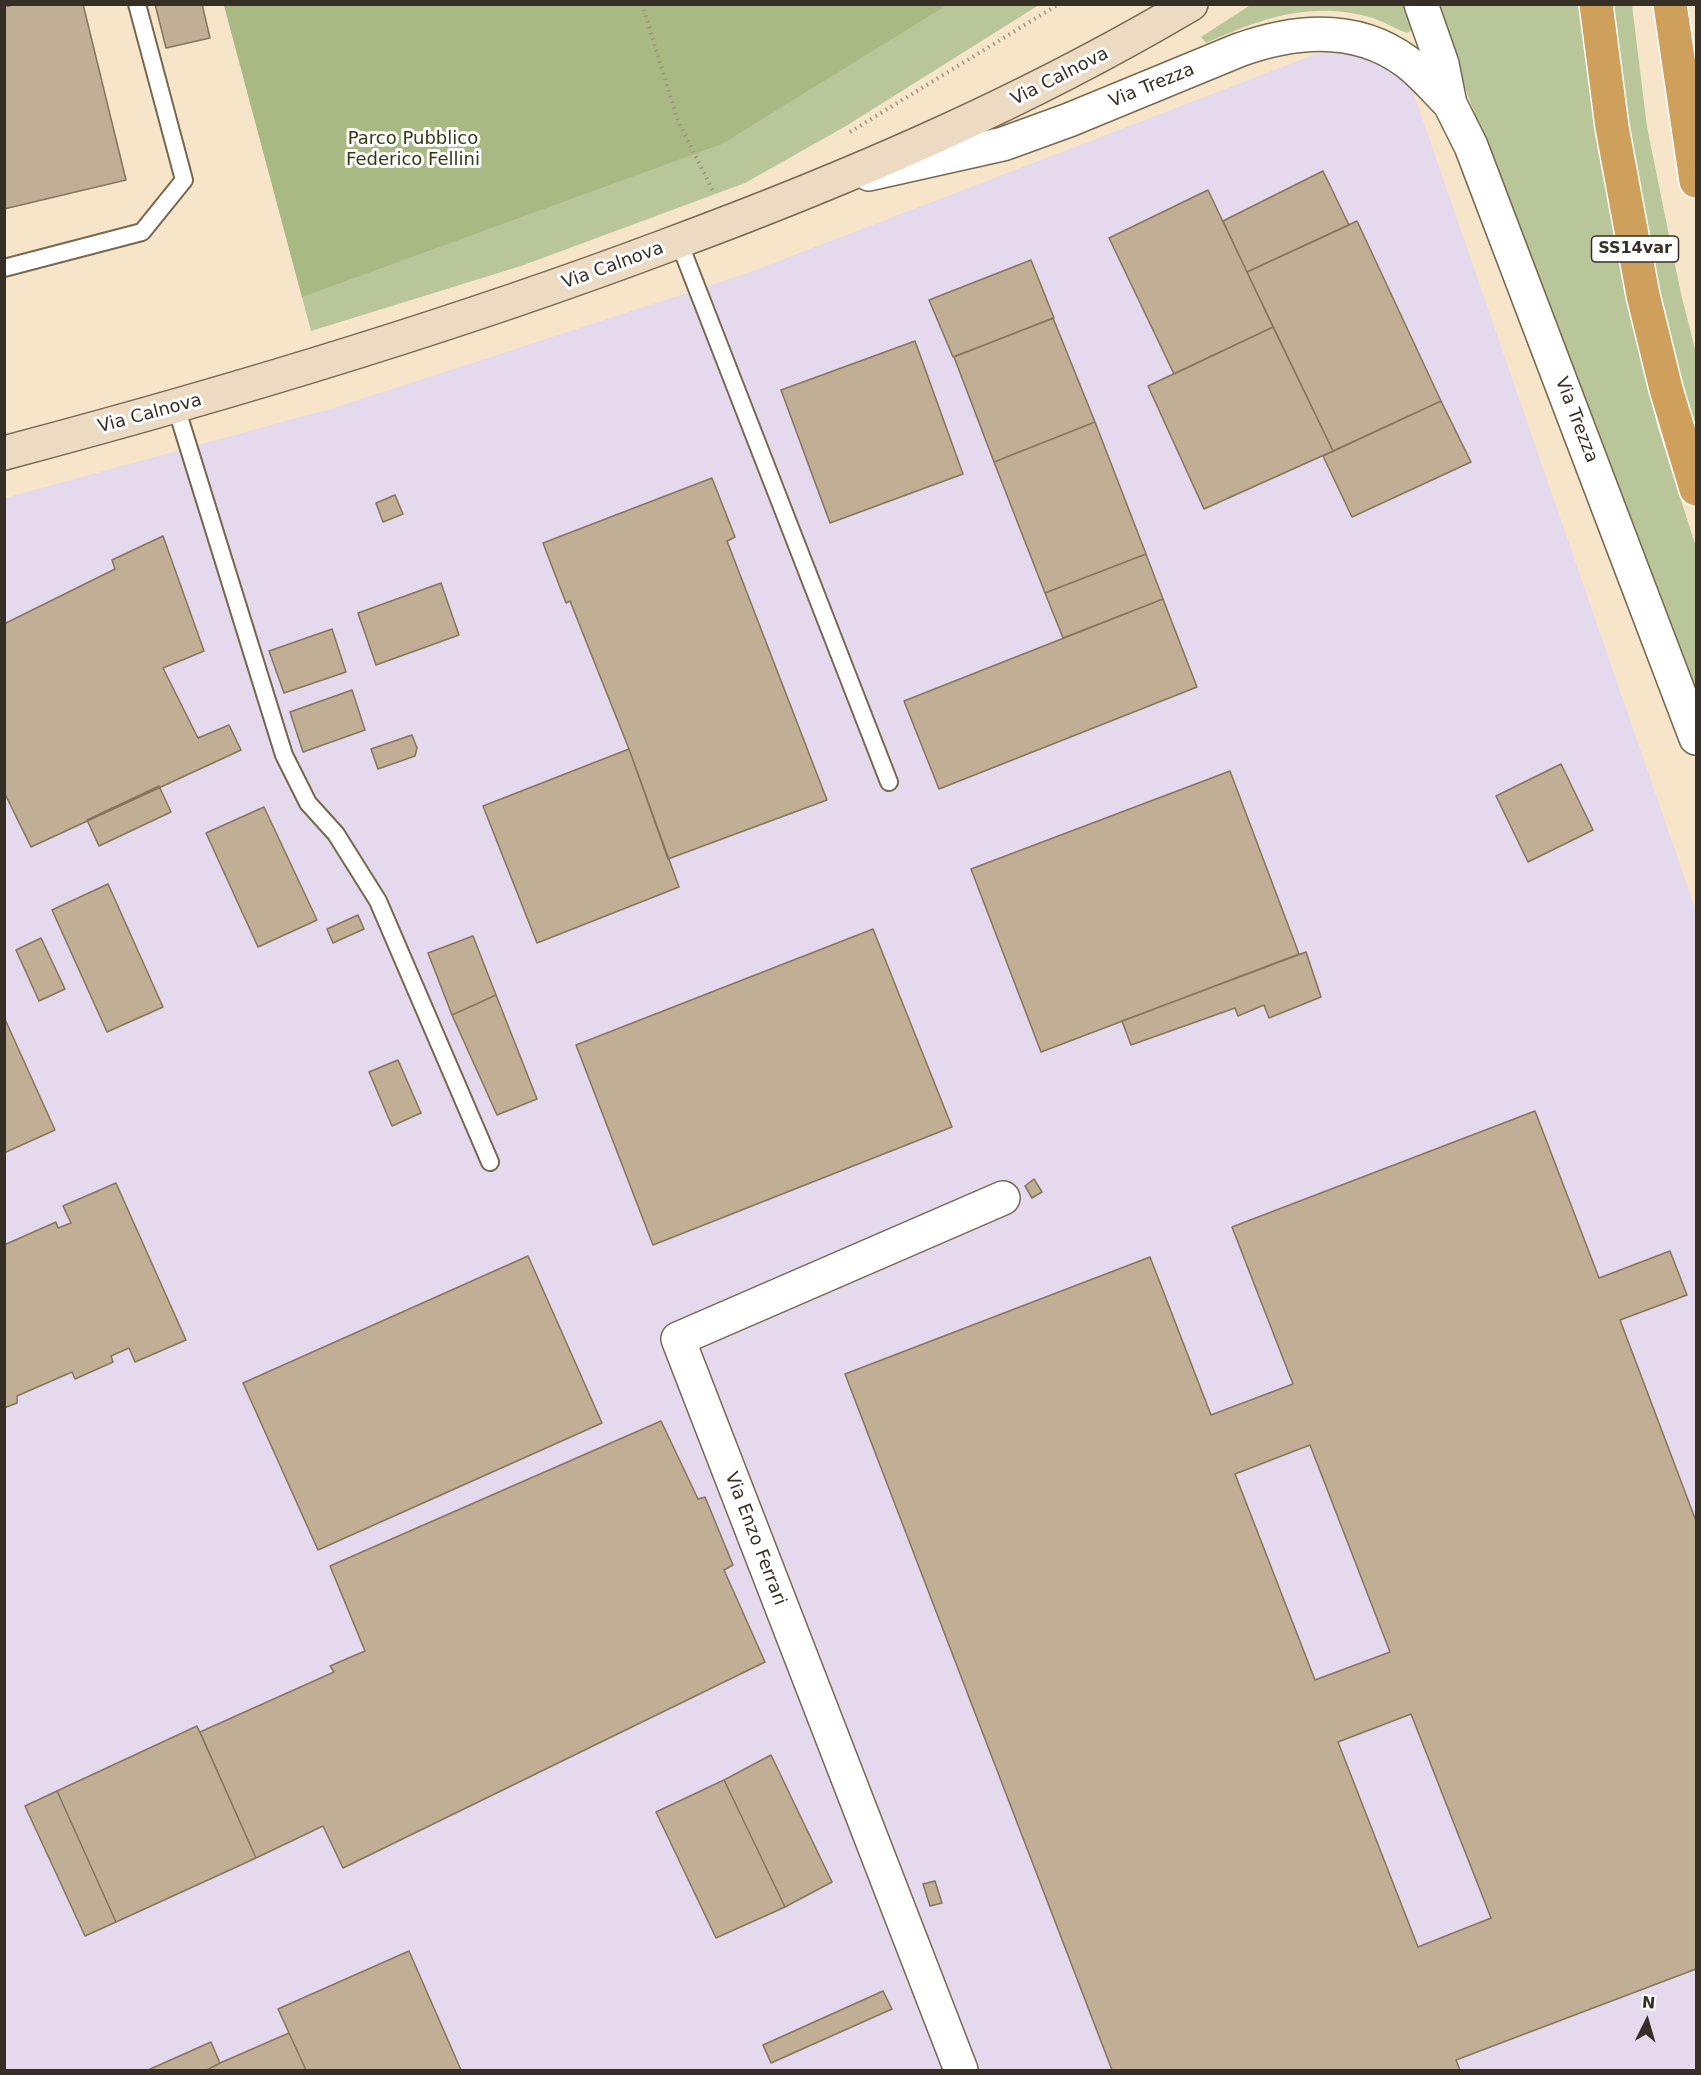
<!DOCTYPE html>
<style>
body{margin:0}
#map{position:relative;width:1701px;height:2075px;overflow:hidden;background:#f7e5ca;font-family:"DejaVu Sans",sans-serif}
canvas{display:block}
.frame{position:absolute;inset:0;border:6px solid #362f25;pointer-events:none}
.north{position:absolute;left:1617px;top:1991px;width:60px;height:60px;-webkit-text-stroke:4px #fff;paint-order:stroke;rotate:5deg;font-size:16px;font-weight:700;line-height:24px;text-align:center;color:#362f25}
.north::after{content:'';display:block;margin:auto;width:21px;height:27px;background:#362f25;clip-path:polygon(50% 0,100% 100%,50% 72%,0 100%)}
</style>
<div id="map">
<canvas width="1701" height="2075"></canvas>
<div class="frame"></div>
<div class="north">N</div>
</div>
<script>
const g = document.querySelector('canvas').getContext('2d');
g.lineJoin = 'round';
function paint(path, color) { g.fillStyle = color; g.fill(path, 'evenodd'); }
function stroke(path, color, width, dash) { g.strokeStyle = color; g.lineWidth = width; g.lineCap = dash ? 'butt' : 'round'; g.setLineDash(dash || []); g.stroke(path); }
function write(font, color, halo, rows, align = 'center') {
  g.font = font + ' "DejaVu Sans",sans-serif'; g.lineWidth = 6; g.setLineDash([]); g.textBaseline = 'middle'; g.strokeStyle = halo; g.fillStyle = color; for (const [text, x, y, turn = 0] of rows) {
    g.save(); g.translate(x, y); g.rotate((+turn || 0) * Math.PI / 180); g.textAlign = isNaN(turn) ? turn : align; if (halo) g.strokeText(text, 0, 0); g.fillText(text, 0, 0); g.restore();
  }
}
paint(new Path2D(`
 M1362 51 1409 80 1696 911V2070H5V498L337 407 745 274 1316 54Z`), '#e4d9ed');
paint(new Path2D(`
 M1252 4 1403 5 1414 29 1407 33C1395 29 1385 22 1373 18 1311 0 1262 18 1206 43L1201 37Z
 M224 5H1039L846 126 745 183 521 266 311 331Z
 M1434 5H1583L1634 328 1658 428 1696 547V707Z
 M1609 5H1632L1647 127 1681 294 1696 353V432L1667 329 1643 221Z`), '#b9c699');
paint(new Path2D(`
 M224 5V4L947 5 722 144 302 297Z`), '#a9b983');
const building = new Path2D(`
 M17 4H83L126 180 4 209V7Z
 M155 4H202L210 38 166 48Z
 M1323 171 1349 225 1247 272 1223 221Z
 M1208 190 1273 327 1174 374 1109 238Z
 M1357 221 1441 401 1333 451 1247 272Z
 M1031 260 1054 318 953 357 929 300Z
 M1053 318 1095 422 994 462 954 357Z
 M1273 327 1333 451 1204 509 1148 386Z
 M915 341 963 474 830 523 781 390Z
 M1441 401 1471 462 1352 517 1323 456Z
 M1095 422 1146 554 1045 593 994 462Z
 M712 478 735 537 727 541 827 800 668 859 629 749 570 601 566 603 543 543Z
 M395 495 403 514 383 522 376 503Z
 M163 536 204 651 163 668 198 738 229 725 241 750 31 847 4 792V624L115 569 112 560Z
 M1146 554 1163 599 1063 638 1045 593Z
 M441 583 459 635 376 665 358 613Z
 M1163 599 1197 687 939 789 904 701Z
 M332 629 346 672 284 693 269 651Z
 M352 690 365 730 303 752 290 712Z
 M412 735 417 748 415 756 378 769 371 749Z
 M629 749 679 887 537 943 483 806Z
 M1561 764 1593 830 1528 862 1496 796Z
 M1230 771 1299 954 1041 1052 971 869Z
 M159 786 171 812 99 846 87 820Z
 M264 807 317 920 258 947 206 833Z
 M108 884 163 1007 107 1032 52 910Z
 M358 915 364 929 333 943 327 929Z
 M873 929 952 1127 653 1245 576 1045Z
 M473 936 496 995 452 1015 428 953Z
 M41 938 65 989 39 1001 16 950Z
 M1306 952 1321 997 1269 1018 1264 1005 1238 1016 1235 1008 1131 1045 1122 1021Z
 M496 995 537 1099 497 1115 452 1015Z
 M4 1017 55 1130 4 1153Z
 M398 1060 421 1113 392 1126 369 1072Z
 M1535 1111 1599 1278 1670 1251 1687 1295 1620 1320 1696 1521V1969L1456 2060 1460 2070H1112L845 1374 1150 1257 1211 1415 1293 1384 1232 1227ZM1310 1445 1390 1652 1315 1680 1235 1474ZM1411 1714 1491 1918 1418 1947 1338 1742Z
 M1034 1179 1042 1192 1032 1198 1025 1186Z
 M116 1183 186 1340 135 1362 129 1348 111 1356 113 1362 75 1379 72 1372 17 1396V1403L4 1408V1245L56 1222 58 1228 71 1223 63 1206Z
 M528 1256 602 1423 318 1550 243 1383Z
 M661 1421 698 1499 705 1497 733 1565 724 1570 765 1662 343 1868 323 1826 256 1858 200 1732 334 1672 330 1666 365 1651 330 1566Z
 M197 1726 256 1858 116 1922 57 1791Z
 M771 1755 832 1882 785 1907 724 1780Z
 M724 1780 785 1907 716 1938 656 1812Z
 M57 1791 116 1922 85 1936 25 1806Z
 M935 1881 942 1903 930 1906 923 1884Z
 M409 1951 461 2070H306L278 2009Z
 M883 1991 892 2009 771 2063 763 2045Z
 M289 2033 306 2070H207L220 2063Z
 M211 2042 220 2063 207 2070H148Z`);
paint(building, '#c0af94');
stroke(building, '#85755c', 1.5);
const service = new Path2D(`
 M679 242 889 782
 M4 268 142 232 184 180 137 4
 M176 407 284 755 308 803 336 834 378 901 490 1162`);
const minor = new Path2D(`
 M1421 4 1442 64 1450 104 1471 146 1696 738
 M869 174 1003 144 1069 120 1239 50C1295 30 1356 24 1407 62 1422 73 1436 90 1450 104
 M961 2070 678 1339 1003 1198`);
const secondary = new Path2D(`
 M4 453C227 394 447 328 663 247 847 179 1022 104 1191 4`);
const trunk = new Path2D(`
 M1596 4 1612 127 1643 295 1666 389 1696 489
 M1670 4 1696 181`);
stroke(service, '#776850', 20);
stroke(minor, '#776850', 36);
stroke(secondary, '#776850', 36);
stroke(trunk, '#fff', 36);
stroke(new Path2D(`
 M642 4 678 121 713 191
 M850 132 1059 4`), '#a19480', 4, [1.5, 4.5]);
stroke(service, '#fff', 16);
stroke(minor, '#fff', 33);
stroke(secondary, '#ecdbc2', 33);
stroke(trunk, '#cea05c', 33);
for (const [x, y, w] of [
 [1635,249,87]
]) { const box = new Path2D(); box.roundRect(x - w / 2, y - 13, w, 26, 4.5); g.fillStyle = '#fff'; g.fill(box); stroke(box, '#362f25', 1.5); }
write('bold 16px', '#362f25', null, [
 ["SS14var",1635,249]
]);
write('18px', '#362f25', '#fff', [
 ["Via Calnova",1060,77,-27],
 ["Via Trezza",1152,86,-22],
 ["Via Calnova",613,266,-20],
 ["Via Calnova",150,414,-15],
 ["Via Trezza",1576,420,69],
 ["Via Enzo Ferrari",755,1539,69]
]);
write('18px', '#303910', '#fff', [
 ["Parco Pubblico",413,139],
 ["Federico Fellini",413,160]
]);
</script>
